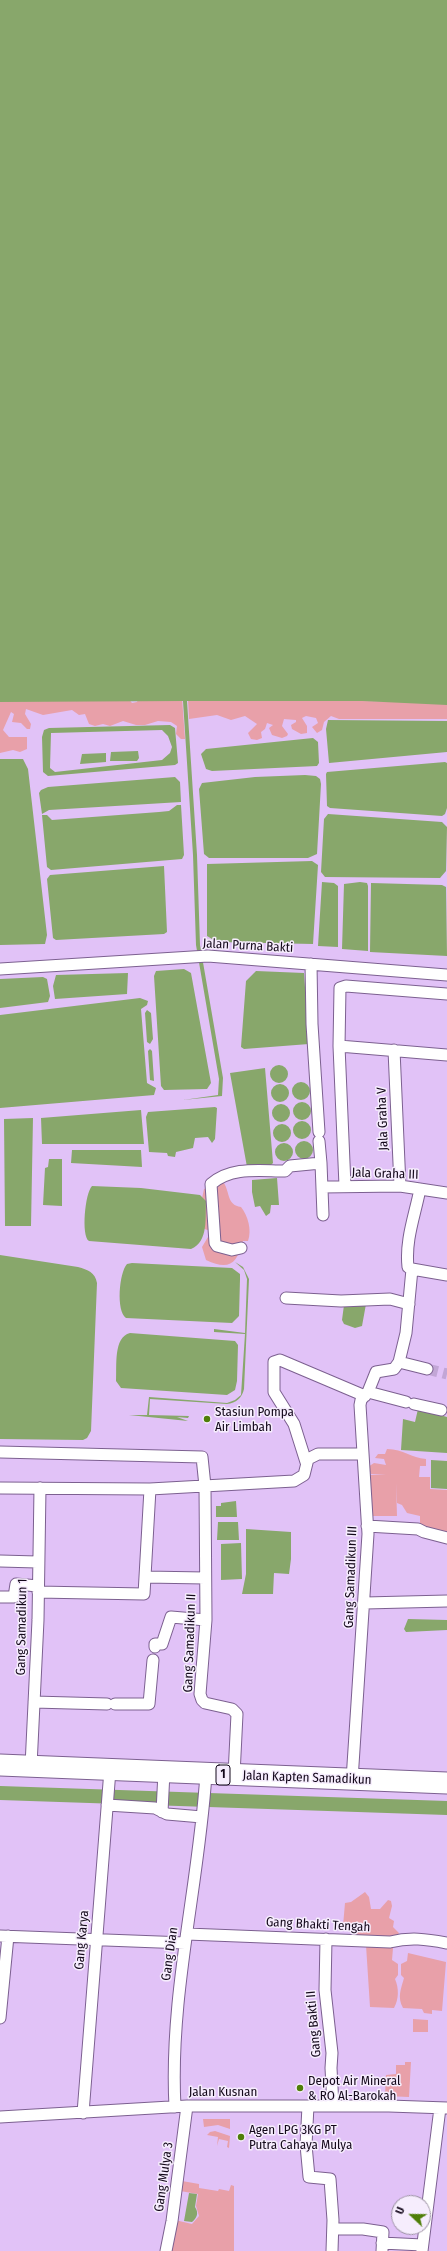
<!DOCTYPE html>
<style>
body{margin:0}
#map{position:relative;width:447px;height:2251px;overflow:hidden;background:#e1c2f7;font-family:"Fira Sans Condensed",sans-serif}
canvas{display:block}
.north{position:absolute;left:391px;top:2195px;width:40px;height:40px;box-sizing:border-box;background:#f6edfd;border:1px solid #9b91a2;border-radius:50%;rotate:292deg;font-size:11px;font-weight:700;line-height:16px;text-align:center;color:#13081a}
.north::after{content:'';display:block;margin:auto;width:14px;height:18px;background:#4f7e08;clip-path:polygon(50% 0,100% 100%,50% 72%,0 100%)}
</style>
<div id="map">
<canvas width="447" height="2251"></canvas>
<div class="north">U</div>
</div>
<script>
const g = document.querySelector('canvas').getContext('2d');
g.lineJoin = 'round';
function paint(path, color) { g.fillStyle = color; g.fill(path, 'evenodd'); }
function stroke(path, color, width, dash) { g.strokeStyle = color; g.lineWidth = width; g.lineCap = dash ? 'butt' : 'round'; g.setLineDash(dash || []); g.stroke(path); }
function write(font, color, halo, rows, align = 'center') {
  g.font = font + ' "Fira Sans Condensed",sans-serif'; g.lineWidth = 3; g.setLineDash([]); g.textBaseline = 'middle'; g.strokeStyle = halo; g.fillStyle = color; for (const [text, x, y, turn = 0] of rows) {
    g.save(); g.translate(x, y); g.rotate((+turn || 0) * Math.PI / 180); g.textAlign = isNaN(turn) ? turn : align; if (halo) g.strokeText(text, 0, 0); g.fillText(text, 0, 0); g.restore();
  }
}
paint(new Path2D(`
 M0 696 128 698 132 703 137 702 139 697 182 698 185 739H181L176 734 177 726 171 722 158 721 145 725H136L123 721 110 726 103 724 95 726 89 724 85 714 79 715 72 710 43 715 26 709 25 714 31 724 30 729H27L21 723 12 722 14 714 11 712 3 730 9 737H27V749L20 752 13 750 0 753Z
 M188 699 447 702V719H339L331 716 324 722 322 730 317 733 312 727 318 723 316 718 306 716 302 718 307 726V733L301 734 292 729 291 725 296 722V720L284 719 282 726 288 734 287 736 282 738 272 735 269 728 273 725 267 723 265 729 261 732 262 738 257 740 251 739 248 733 257 724 245 716 231 720 217 715 189 719Z
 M224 1183C230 1193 227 1205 241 1207 248 1216 252 1230 248 1241H243C237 1264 229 1271 206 1260L202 1247 208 1237 213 1235V1232L202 1228 201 1203 204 1189Z
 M387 1449C404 1449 411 1458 426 1459V1466H420L419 1477H430V1489L447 1490V1534L420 1526V1516L407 1513 402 1505 397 1503 396 1483 397 1516H372L370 1475 386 1474H371L368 1467 374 1463 386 1465 384 1459 375 1458 378 1454H385Z
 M365 1892 369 1897 371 1909H380L388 1900 391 1901 392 1906 389 1918 394 1921 393 1927 399 1933 397 1938 355 1935 343 1926 345 1903 351 1902Z
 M366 1945 393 1948 392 1960 398 1964V1975L395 1979C399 1988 399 1999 394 2008L370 2007Z
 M408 1953 446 1962 442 2011 432 2010V2014L424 2013 422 2009 403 2008C397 1997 401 1989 404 1978L401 1975V1964L407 1961Z
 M413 2019 428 2020V2032H413Z
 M405 2062H411L409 2097 385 2096 386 2075 396 2074V2065H405Z
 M203 2119H230V2129L218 2125 204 2127Z
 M215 2131 230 2136 229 2148 227 2147 228 2141 219 2139 217 2146 218 2137 207 2135 210 2132Z
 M182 2181 199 2184V2188L218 2191 219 2189 229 2191 231 2185 234 2186V2251H169L175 2220 192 2224 199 2216 196 2206 198 2194 180 2191Z`), '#e8a0a9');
paint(new Path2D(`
 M0 0H447V705L362 701H187L197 855 200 945 223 1078 222 1096 183 1100 218 1095 219 1079 196 945 193 855 183 701 0 702Z
 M328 720 447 721V752L329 763 326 729Z
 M170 725 175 728 178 763 175 765 48 776 43 772 42 737 44 730 49 728ZM162 730 168 736 172 747 170 753 162 760 55 772 50 768 51 733Z
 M313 738 318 742 319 763 317 766 212 771 206 769 201 754 206 749Z
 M138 751 139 758 137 761H110L111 752Z
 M106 753V762L80 764 82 754Z
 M0 759H23L28 769 47 935 45 944 0 945Z
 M445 762 447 763V808L445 814 442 816 330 808 327 806 326 774 327 772Z
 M305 775 316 776 320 779 321 784 317 854 308 858H209L204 854 199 789 202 783 255 777Z
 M175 777 180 782 181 802 49 810 42 814 39 793 41 790 48 787Z
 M177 805H181L184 855 182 859 51 870 47 867 42 815H47L52 820 159 812 169 811Z
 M328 814 442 822 447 827 446 871 440 878 325 877 321 872 324 819Z
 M312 861 318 865 313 944 217 942 207 936V864Z
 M164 866 167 932 164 934 56 940 53 938 47 879 50 875Z
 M322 882 334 883 338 886V947L318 946Z
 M360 882 367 883 368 886V951L342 949 344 884Z
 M371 883 442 885 446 887 447 956 370 952Z
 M184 969 191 973 211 1083 207 1089 164 1090 161 1086 154 976 156 971Z
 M256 971 304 973 309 1044 244 1049 241 1047 246 981Z
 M128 973 127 994 55 999 53 986 56 975Z
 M43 977 47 979 50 996 48 1002 0 1008V979Z
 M140 998 148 1001 147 1005 141 1009 147 1083 156 1088 154 1095 0 1108V1015Z
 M147 1010 151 1013 153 1039 150 1044 147 1042 145 1013Z
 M150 1049 152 1051 154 1081 150 1080 148 1051Z
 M270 1074a9 9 0 1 1 18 0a9 9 0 1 1-18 0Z
 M265 1068 273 1163 271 1165 247 1167 230 1073Z
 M292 1091a9 9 0 1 1 18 0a9 9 0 1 1-18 0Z
 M271 1093a9 9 0 1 1 18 0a9 9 0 1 1-18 0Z
 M293 1111a9 9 0 1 1 18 0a9 9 0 1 1-18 0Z
 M272 1113a9 9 0 1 1 18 0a9 9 0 1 1-18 0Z
 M215 1107 217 1108 215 1139 212 1143 208 1137 195 1138 193 1148 176 1152 175 1157 168 1156 167 1153 149 1152 146 1117 148 1112Z
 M141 1110 144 1144H42L41 1118Z
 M33 1118 31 1226H5L4 1119Z
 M293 1130a9 9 0 1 1 18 0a9 9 0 1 1-18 0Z
 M273 1133a9 9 0 1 1 18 0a9 9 0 1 1-18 0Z
 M295 1150a9 9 0 1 1 18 0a9 9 0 1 1-18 0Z
 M275 1152a9 9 0 1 1 18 0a9 9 0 1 1-18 0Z
 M72 1150H141L142 1167 71 1163Z
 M49 1159H62V1206L43 1205 45 1168 48 1167Z
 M277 1178 279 1205H271L270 1213 266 1216 260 1206 255 1207 252 1192V1180Z
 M92 1186 141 1188 200 1195 206 1201C205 1216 209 1242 191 1249L89 1241C81 1236 85 1193 92 1186Z
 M0 1255 78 1267C88 1270 95 1272 97 1283L91 1431 87 1438 83 1440 0 1439Z
 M235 1262 243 1267 249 1279 244 1389C242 1398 236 1403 227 1404L150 1399 149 1415 189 1416 188 1418 177 1417 188 1421 129 1415H147L149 1397 227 1403 235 1400 241 1395 245 1334 214 1332V1329L245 1333 247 1279 244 1270Z
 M132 1263 232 1268 240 1274V1279L239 1316 232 1323 126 1318C116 1311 119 1273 127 1264Z
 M366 1304 362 1326 355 1328 344 1324 342 1320 344 1305Z
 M130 1333 235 1341 238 1345 237 1381 235 1390 227 1395 121 1388 116 1381C117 1367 113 1337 130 1333Z
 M418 1409 447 1417V1453L401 1450 403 1419 415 1422Z
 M431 1460 447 1461V1489L431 1488Z
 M236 1501 237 1517H216V1506H221V1503Z
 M218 1522H238L239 1540H217Z
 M246 1529 291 1532V1559L289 1574 274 1573 273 1594H242L246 1574Z
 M241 1543 242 1579 221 1580V1544Z
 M408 1619 447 1620V1630L406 1632 404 1629Z
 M189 2193 197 2194 195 2207C199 2213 197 2218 192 2222L184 2221Z`), '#88a76b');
stroke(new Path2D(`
 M0 1793 447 1808`), '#88a76b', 14);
stroke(new Path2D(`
 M427 1369 447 1374`), '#c2a6d6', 11, [11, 5.5]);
const street = new Path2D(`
 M311 964 312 1024 319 1132
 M0 969 208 956 447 975
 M339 1046 447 1055
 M394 1050 400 1186
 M321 1163 323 1215
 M345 1186 339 1046 340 988 346 986 447 994
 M322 1187 400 1186 447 1193
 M241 1248 232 1250 217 1246 215 1243 211 1184C232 1166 260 1171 285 1171L290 1166 321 1163 319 1141
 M412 1269 408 1267C405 1240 415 1215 420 1189
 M286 1298 341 1301 390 1299 409 1304
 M399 1362 406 1333 412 1269 447 1275
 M368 1392 406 1402
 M414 1404 441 1410
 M0 1452 202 1457 205 1486 206 1620 200 1694 202 1700 205 1703 232 1709 237 1714 234 1775
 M306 1462 294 1424 274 1392V1362L280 1360 365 1396
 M0 1488 150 1489 294 1481 304 1475 308 1459 318 1454H362
 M367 1526 418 1529 424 1532 447 1538
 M0 1561 37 1562
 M145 1577 205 1578
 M38 1592 144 1594 150 1489
 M0 1597H14L16 1584 38 1586
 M365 1603 447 1601
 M155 1647V1644H162L171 1617 206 1620
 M34 1702 107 1704
 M115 1704H149L153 1660
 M31 1766 38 1620 40 1488
 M352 1780 368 1534 360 1405 361 1400 368 1392 376 1372 394 1369 399 1362 427 1369
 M107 1805 155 1808 167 1814 202 1817
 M162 1812 164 1772
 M187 1934 390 1942C410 1937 426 1939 447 1943
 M0 1936 185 1943
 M326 1939 325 1990 332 2053 331 2068 333 2106
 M0 2018 8 1936
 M308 2106 306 2145 309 2177 330 2179 333 2220 332 2251
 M175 2107C169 1995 199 1885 206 1774
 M83 2113 110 1770
 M0 2117 187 2106H389L447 2108
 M333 2229H363L383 2232 382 2251
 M382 2243 422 2245
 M166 2251 172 2221 187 2106
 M422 2251 440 2108`);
const highway = new Path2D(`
 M0 1765 447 1783`);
stroke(street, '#7c6090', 13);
stroke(highway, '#7c6090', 23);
stroke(street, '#fff', 11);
stroke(highway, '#fff', 21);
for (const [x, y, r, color] of [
 [207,1419,4,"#4f7e08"],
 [300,2088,4,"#4f7e08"],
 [241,2137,4,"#4f7e08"]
]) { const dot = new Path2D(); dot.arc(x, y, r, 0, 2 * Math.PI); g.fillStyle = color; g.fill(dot); stroke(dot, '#f6edfd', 1.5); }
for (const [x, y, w] of [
 [223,1775,14]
]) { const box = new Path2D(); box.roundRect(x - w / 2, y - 10, w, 20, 3); g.fillStyle = '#f6edfd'; g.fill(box); stroke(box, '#13081a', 1); }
write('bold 12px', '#13081a', null, [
 ["1",223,1775]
]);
write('13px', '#13081a', '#f6edfd', [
 ["Jalan Purna Bakti",248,946,3],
 ["Jala Graha V",383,1119,-92],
 ["Jala Graha III",385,1174,2],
 ["Gang Samadikun III",351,1577,-88],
 ["Gang Samadikun 1",22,1627,-89],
 ["Gang Samadikun II",190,1643,-88],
 ["Jalan Kapten Samadikun",307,1778,2],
 ["Gang Bhakti Tengah",318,1925,3],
 ["Gang Karya",82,1940,-85],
 ["Gang Dian",170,1954,-82],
 ["Gang Bakti II",314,2024,-95],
 ["Jalan Kusnan",223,2092],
 ["Gang Mulya 3",164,2177,-82]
]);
write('13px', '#13081a', '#f6edfd', [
 ["Stasiun Pompa",215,1412],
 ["Air Limbah",215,1427],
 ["Depot Air Mineral",308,2081],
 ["& RO Al-Barokah",308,2096],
 ["Agen LPG 3KG PT",249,2130],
 ["Putra Cahaya Mulya",249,2145]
], 'left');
</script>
